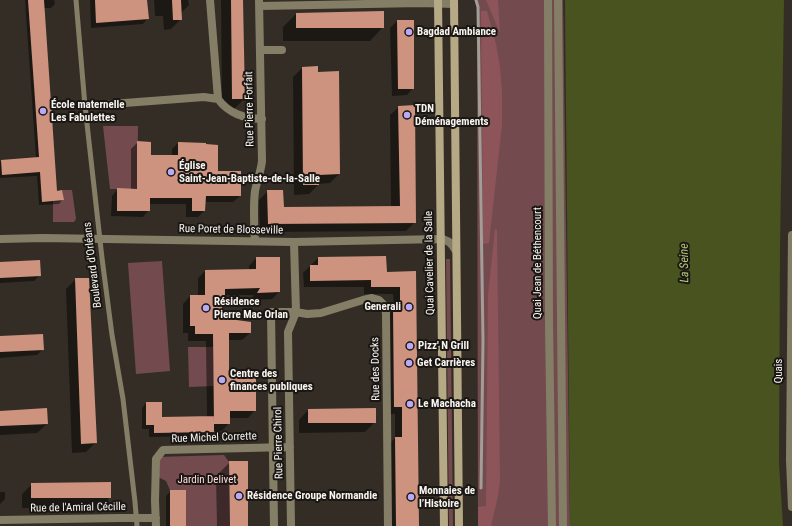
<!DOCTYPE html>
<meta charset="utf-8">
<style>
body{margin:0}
canvas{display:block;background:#342d26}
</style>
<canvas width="792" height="526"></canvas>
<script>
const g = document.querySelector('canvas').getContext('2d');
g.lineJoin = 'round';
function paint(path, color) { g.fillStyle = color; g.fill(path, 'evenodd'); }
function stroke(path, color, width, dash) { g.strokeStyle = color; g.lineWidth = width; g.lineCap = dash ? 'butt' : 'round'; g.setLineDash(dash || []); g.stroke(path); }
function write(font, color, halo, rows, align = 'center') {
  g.font = font + ' "Roboto Condensed",sans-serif'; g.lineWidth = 4; g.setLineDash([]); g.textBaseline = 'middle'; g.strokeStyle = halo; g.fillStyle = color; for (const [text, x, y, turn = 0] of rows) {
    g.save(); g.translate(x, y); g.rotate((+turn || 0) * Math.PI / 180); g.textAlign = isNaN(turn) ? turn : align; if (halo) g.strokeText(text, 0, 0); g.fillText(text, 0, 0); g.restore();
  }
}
paint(new Path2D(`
 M477 0H563L570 526H478Z
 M103 126H138L137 189H110Z
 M62 190H72L76 219 74 222H53V201L63 200Z
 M446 259H450L453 526H449Z
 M162 261 170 371 136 374 128 263Z
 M188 347H213L214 386 189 387Z
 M224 455 229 462 230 526H186L166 481 158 477 157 457Z`), '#734b4f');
paint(new Path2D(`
 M486 0H498L500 33Z
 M481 11H487L496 44 500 67 502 92V125L489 243 483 244Z
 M495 229 497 230 500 481 498 496 491 526H478V507L486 506 488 295Z`), '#8d545a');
paint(new Path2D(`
 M565 0H784L780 247 779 464 783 526H570Z`), '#48531f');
paint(new Path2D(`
 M25 0H54L55 4 51 8H43L56 192 62 200 59 204 39 205 37 176 0 178V162L1 161 36 158Z
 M90 0H146L148 18 143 24 91 28Z
 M154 0H188L189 5 181 13V19L171 29 164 30 163 16H155Z
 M221 0H242L244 99 234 109H222Z
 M296 14 383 27 370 41H283V27Z
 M397 21 413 88 407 95 392 96 390 28Z
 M302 68 339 174 330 183 318 184V185L309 194 294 195 293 77Z
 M399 107 415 222 406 231 260 232 259 200 268 191 283 208 391 207 390 115Z
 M138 142 150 156H172V149L178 143 217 172 240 196 233 202H205L204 211 198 217H186V204H149V210L143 217 111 216 112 196 118 189 131 190V149Z
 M256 258H279V292L272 299 251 300 254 295H224V298L221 301V318L250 333 242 340H228V378L255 410 248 418H229V423L222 431H214L209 436 149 437V429H142V408L146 403 161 418 207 417 206 341H188V333H183V304L190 296H198V278L205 271H249V266Z
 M318 258 386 273 416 272 418 526H389L388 445 395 438V414H388L386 317 394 309 393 294H364V287H304L303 273Z
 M0 263 40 275 34 281 0 283Z
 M76 279 96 442 86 452 72 453 66 289Z
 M0 337 43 349 37 355 0 358Z
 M308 410 375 422 365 432 299 433V420Z
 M0 412 47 424 37 433 0 435Z
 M230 462 247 526H217L216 476Z
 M32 484 110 497 101 507 22 508V494Z
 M171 491 185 526H166V496Z
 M0 492H5V499L0 504Z`), '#0007');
paint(new Path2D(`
 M28 0H44L57 191 62 190 64 200 42 202 40 172 2 175 1 160 39 157Z
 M95 0H147L149 19 96 23Z
 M172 0H181L182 20H173Z
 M231 0H243L245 99H232Z
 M384 11V28H296V13Z
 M397 20H414V89H398Z
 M318 66V72L339 71 340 174 319 175V185H303L302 67Z
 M415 105 416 223 268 224 267 190H283L284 207 400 206 398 106Z
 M137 141 151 142V155H178V142L206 143V144L218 145V171H241V196H206L205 211H192V198H150V211H117V188L137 189Z
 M386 256 387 272 416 271 419 526H396L395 437H402V407H394L393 308 400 309V287H371V280L310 281V265H318V257Z
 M256 257H280V292L257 293 260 288 225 289V298H222V318L251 322V333H229V377H256V411H230V424H214L213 334H195V326H190V295H205V270L256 269Z
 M40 260 41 276 0 278V262Z
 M75 278H89L97 443 81 444Z
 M43 334 44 350 0 352V336Z
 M146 402H162V417L214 416V432L154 433V425H146Z
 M47 408 48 424 0 426V411Z
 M376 408V423H308V409Z
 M229 461H248V526H230Z
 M111 482V498H31V483Z
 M170 490H186V526H170Z`), '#cd937f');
stroke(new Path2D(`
 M76 0 85 106 102 258 112 335 123 399 135 502 137 526`), '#857e67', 5);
stroke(new Path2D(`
 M548 0 549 323 552 526
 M558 0 563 526
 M792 235 790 460 792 507`), '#857e67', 8);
stroke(new Path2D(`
 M210 0 218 99C229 114 244 118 262 119
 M260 6 421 3 454 4
 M261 50H282
 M85 106 204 97 218 99
 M0 239 43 238 294 242 441 239C450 241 451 243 456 251
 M255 241C254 225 253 208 255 191 257 181 261 171 262 161L259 0
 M0 520 120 518H156
 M156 526 155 501 156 459 163 450 290 447
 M274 526 271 312H296L307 314 321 313 363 300 372 298 379 300 384 305 386 313 388 526
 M291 526 288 332 296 312 294 242`), '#857e67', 8);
stroke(new Path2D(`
 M438 0 444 526
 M454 0 459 526`), '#b6aa86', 8);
stroke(new Path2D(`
 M476 0 478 7 483 341 481 488`), '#a29d97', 3);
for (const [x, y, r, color] of [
 [409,32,4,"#baaaf6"],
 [43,111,4,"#baaaf6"],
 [407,115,4,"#baaaf6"],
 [171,172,4,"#baaaf6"],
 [409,307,4,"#baaaf6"],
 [206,308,4,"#baaaf6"],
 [410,346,4,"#baaaf6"],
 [409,363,4,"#baaaf6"],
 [222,380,4,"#baaaf6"],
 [410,404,4,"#baaaf6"],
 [239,496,4,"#baaaf6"],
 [411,497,4,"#baaaf6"]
]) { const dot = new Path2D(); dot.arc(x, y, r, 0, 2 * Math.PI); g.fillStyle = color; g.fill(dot); stroke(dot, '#191613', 1.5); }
write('bold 11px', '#f8f4ef', '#191613', [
 ["Bagdad Ambiance",417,32],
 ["École maternelle",51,105],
 ["Les Fabulettes",51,118],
 ["TDN",415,109],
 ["Déménagements",415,122],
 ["Église",179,166],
 ["Saint-Jean-Baptiste-de-la-Salle",179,179],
 ["Résidence",214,302],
 ["Pierre Mac Orlan",214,315],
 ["Generali",401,307,"right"],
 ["Pizz' N Grill",418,346],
 ["Get Carrières",417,363],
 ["Centre des",230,374],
 ["finances publiques",230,387],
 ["Le Machacha",418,404],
 ["Monnaies de",419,491],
 ["l’Histoire",419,504],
 ["Résidence Groupe Normandie",247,496]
], 'left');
write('11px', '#f8f4ef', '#191613', [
 ["Rue Pierre Forfait",250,109,-91],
 ["Rue Poret de Blosseville",231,230,1],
 ["Quai Cavelier de la Salle",430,263,-91],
 ["Quai Jean de Béthencourt",538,263,-90],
 ["Boulevard d'Orléans",93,265,-97],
 ["Rue des Docks",376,369,-91],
 ["Quais",779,371,-90],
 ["Rue Michel Corrette",214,438,-2],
 ["Rue Pierre Chirol",279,443,-91],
 ["Rue de l'Amiral Cécille",78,508,-1]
]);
write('11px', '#ffd9db', '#191613', [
 ["Jardin Delivet",207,480]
]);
write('italic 12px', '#b7c97a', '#191613', [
 ["La Seine",685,263,-91]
]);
</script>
